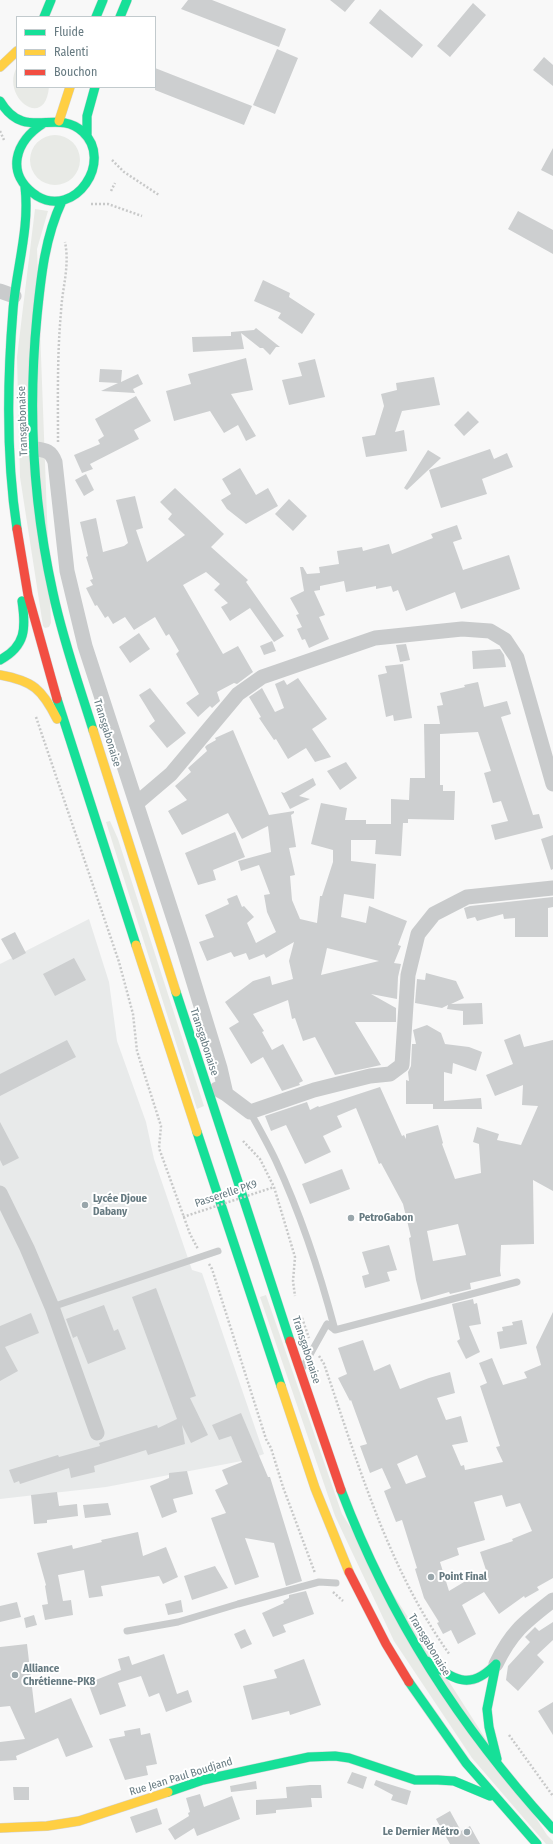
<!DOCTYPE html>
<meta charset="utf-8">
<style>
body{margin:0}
#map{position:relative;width:553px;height:1844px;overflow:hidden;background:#f8f8f8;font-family:"Fira Sans Condensed",sans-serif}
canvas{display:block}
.legend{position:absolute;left:16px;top:16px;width:140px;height:72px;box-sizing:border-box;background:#fff;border:1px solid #c2cacd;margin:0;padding:5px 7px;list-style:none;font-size:12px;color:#667a81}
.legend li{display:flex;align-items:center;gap:8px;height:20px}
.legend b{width:20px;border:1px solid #c2cacd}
</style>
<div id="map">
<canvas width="553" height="1844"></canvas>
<ul class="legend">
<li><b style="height:5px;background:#16e098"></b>Fluide</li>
<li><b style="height:5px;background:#ffcf43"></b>Ralenti</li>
<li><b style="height:5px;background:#f24e42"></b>Bouchon</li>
</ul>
</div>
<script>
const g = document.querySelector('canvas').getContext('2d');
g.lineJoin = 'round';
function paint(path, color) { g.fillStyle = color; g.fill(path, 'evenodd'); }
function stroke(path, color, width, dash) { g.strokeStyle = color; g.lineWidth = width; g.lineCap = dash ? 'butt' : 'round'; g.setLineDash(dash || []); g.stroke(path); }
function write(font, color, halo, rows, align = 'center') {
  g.font = font + ' "Fira Sans Condensed",sans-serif'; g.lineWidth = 4; g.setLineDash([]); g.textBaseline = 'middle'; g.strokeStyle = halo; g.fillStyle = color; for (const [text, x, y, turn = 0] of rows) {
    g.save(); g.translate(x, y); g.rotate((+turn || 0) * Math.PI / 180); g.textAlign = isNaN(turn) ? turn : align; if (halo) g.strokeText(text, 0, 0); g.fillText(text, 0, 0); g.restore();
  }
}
paint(new Path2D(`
 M89 919 109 982 117 1041 146 1122 154 1159 192 1270 202 1273 264 1454 247 1460 106 1487 0 1499V964Z`), '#e8eaea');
paint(new Path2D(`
 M17 67V87H49C45 132 0 96 17 67Z
 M30 160a25 25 0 1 1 50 0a25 25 0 1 1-50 0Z
 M35 209 48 211 37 249 51 623 49 627 45 628 43 626 20 477 17 357Z
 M110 821 118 839 204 1106 197 1109 106 822Z
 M266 1295 342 1514 547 1835 553 1841V1844H546L472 1758 394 1641 335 1516 260 1297Z`), '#e8eae6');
paint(new Path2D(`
 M188 0H212L286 29 279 47 181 9Z
 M330 0H355L345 12Z
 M473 3 486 15 450 57 437 46Z
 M380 9 423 45 412 58 369 23Z
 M277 49 298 58 275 114 253 105Z
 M544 57 553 65V86L533 70Z
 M155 68 252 106 244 125 155 90Z
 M553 148V176L541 170Z
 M518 211 553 230V254L508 229Z
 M263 280 290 293 289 297 315 314 302 334 278 318 281 313 254 301Z
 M256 328 280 347H276L270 355 263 348H260L241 333 244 349 193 352 192 337 231 336V332L254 330Z
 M246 358 253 390 231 394 256 436 246 441 238 425 224 433 210 411 174 421 166 391 191 384 188 374Z
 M315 359 325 397 289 405 282 380 302 376 298 363Z
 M100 369 122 370 121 382 138 374 143 384 133 389 135 393 101 391 118 383 99 382Z
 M434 377 440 405 402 411 395 432 404 430 407 451 366 457 362 437 375 435 384 406 381 394 397 390 396 383Z
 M136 396 151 421 134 430 139 439 90 464 93 469 82 473 74 455 100 444 98 440 104 436 95 419Z
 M468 411 479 422 464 436 454 425Z
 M490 449 494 459 507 453 513 467 482 479 487 494 441 508 429 470Z
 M428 450 441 458 407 490 404 488Z
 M240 468 256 495 268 488 278 506 246 524 227 509 221 500 231 494 222 479Z
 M86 474 94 490 84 496 75 480Z
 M175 488 224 534 211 547 248 580 246 582 284 636 274 642 250 608 230 621 221 607 228 603 214 590 220 584 206 572 183 585 223 654 238 646 253 672 237 684 234 683 217 692 220 701 212 708 210 706 198 717 186 703 199 694 176 654 179 651 169 634 166 636 155 617 134 630 125 617 113 624 108 616 105 618 97 605 95 606 86 588 93 585 90 580 93 579 86 557 88 556 80 522 96 518 103 552 124 546 128 543 116 500 135 496 143 528 136 530 147 562 185 535 168 519 172 514 160 502Z
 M289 499 307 516 293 531 275 514Z
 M457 525 462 539 453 542 463 570 509 555 520 589 461 609 455 592 406 611 398 590 393 592 391 586 376 589V586L346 592 344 581 320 586V590L314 591 325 615 319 617 329 639 309 648 305 639 302 640 297 629 302 627 296 615 299 614 290 598 304 591 300 567H303L307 574 320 573 319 567 339 564 337 551 362 547 363 551 389 544 392 554 433 538 431 534Z
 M139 633 150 649 130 663 119 647Z
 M272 641 276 651 264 655 260 646Z
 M406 644 410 660 400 662 396 645Z
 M500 649 504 655 506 667 473 669 472 651Z
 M403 664 412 718 394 721 393 715 386 717 378 675 387 673 385 666Z
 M298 678 327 719 312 729 331 757 315 762 306 748 288 759 276 739 274 740 259 718 261 717 249 697 262 688 275 712 284 708 275 684 284 680 287 685Z
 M478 682 484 707 507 701 511 714 501 717 533 815 539 814 543 828 495 840 491 825 508 821 501 801 493 803 484 773 491 771 478 732 440 734V785H443V791H455L454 820 408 819V823H403L401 856 375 854 376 840H351V861L376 864 374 899 344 894 341 917 366 923 369 906 407 921 398 945 401 946 394 963 401 964 398 977 397 999 371 994 396 1008V1022H355L381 1065 335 1075 315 1037 303 1041 295 1018 292 1019 288 1000 253 1014 264 1031 262 1032 272 1050 283 1044 303 1081 299 1083 300 1085 282 1091 263 1057 251 1064 229 1028 239 1022 225 1002 253 981 270 976 272 985 293 979 289 961 294 942 266 958 264 954 249 960 246 953 234 957 231 952 207 961 199 942 214 937 205 915 229 904 227 899 237 895 242 907 244 906 254 917 247 923 256 943 276 932 267 912 264 895 270 894 259 865 241 871 238 861 271 852 268 826 242 839 228 813 182 835 168 811 187 800 175 786 191 772 188 768 207 751 205 747 207 745 216 740 215 738 233 730 269 815 294 811V813L291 815 296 847 289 848 295 875 290 876 292 900 300 919 317 923 320 896H322L333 862V850L311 844 321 803 347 808 345 820H366V824H391V799L409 800 410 778H425L424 724H440L437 706 443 705 440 693 465 687 464 685ZM327 948 379 961 321 975Z
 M150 688 186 733 167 748 149 726 155 721 139 695Z
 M346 762 357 778 340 790 327 771Z
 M313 778 316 785 299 796 310 799 290 809 281 792 284 793Z
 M235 832 245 857 213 870 216 880 198 885 185 853Z
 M553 835V869L551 870 541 839Z
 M553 897V907L548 908V937H515V918L504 919 503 914 477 921 475 917 467 919 464 908 470 906Z
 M15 932 26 953 13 960 1 939Z
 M74 958 86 980 55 996 43 974Z
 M426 973 456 981 464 998 451 1004 482 1003 483 1024 463 1025V1011L447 1009 448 1005 442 1008 415 1003 417 979 425 980Z
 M427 1025 441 1033 445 1044 469 1047 482 1052 476 1071 453 1063 452 1074 444 1072V1101L481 1098 482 1109H433V1104H406V1080L409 1081 408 1072 411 1066 412 1044H416L413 1030Z
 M520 1034 524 1047 553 1040V1191L533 1180 534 1244 501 1245 500 1271 501 1276 470 1283 471 1289 450 1294 449 1292 421 1300 416 1280 409 1238 411 1237 403 1204 381 1163 379 1164 356 1108 337 1116 342 1127 323 1136 331 1152 305 1164 286 1125 271 1131 265 1116 307 1102 310 1110 318 1106 319 1107 380 1087 402 1136 404 1135 406 1139V1134L438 1125 443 1143 442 1144 455 1179 481 1173 479 1144 473 1142 477 1127 499 1134 497 1140 521 1145 538 1106 522 1105 523 1085 495 1096 486 1075 513 1064 504 1040ZM458 1224 466 1255 433 1261 427 1231Z
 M67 1040 76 1057 0 1096V1074Z
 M0 1122 19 1158 3 1166 0 1160Z
 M342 1169 350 1189 310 1204 302 1184Z
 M389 1245 397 1270 387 1272 390 1281 365 1288 362 1276 369 1274 362 1252Z
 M156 1288 196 1396 190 1398 208 1435 191 1443 182 1425 185 1444 148 1455 146 1450 127 1456 94 1466 95 1472 71 1478 69 1468 20 1484 19 1481 14 1483 9 1470 58 1455 59 1457 100 1446 99 1443 157 1425 158 1428 177 1419 132 1297Z
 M473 1299 474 1304 477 1303 481 1324 469 1326 480 1352 466 1359 457 1341 460 1339 452 1304Z
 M104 1305 114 1331 118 1329 126 1349 88 1364 77 1336 73 1338 66 1319Z
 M553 1312V1578L537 1587 539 1590 525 1598 524 1596 499 1614 484 1592 462 1605 476 1634 458 1644 451 1630 443 1634 437 1623 439 1622 424 1598 415 1569 417 1568 402 1520 396 1522 384 1491 391 1488 382 1468 370 1473 360 1446 367 1444 351 1400 350 1401 338 1378 347 1374 338 1348 363 1340 374 1371 390 1364 400 1389 429 1378 450 1372 455 1393 437 1398 446 1420 461 1416 468 1442 452 1445 461 1466 464 1465 465 1470 503 1462 496 1447 500 1446 480 1386 487 1383 479 1363 492 1358 503 1385 527 1378 524 1372 541 1365 536 1347ZM417 1455 426 1477 406 1484 397 1464ZM502 1495 506 1507 520 1503 532 1531 512 1539 513 1541 480 1552 487 1573 469 1579 449 1591 440 1562 459 1555 457 1548 485 1540 474 1502Z
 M31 1313 39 1333 5 1347 18 1371 0 1381V1326Z
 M522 1320 527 1344 500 1349 497 1332 503 1331 502 1327 513 1325 512 1322Z
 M241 1413 268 1477H270L302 1581 286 1586 274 1543 245 1538 259 1577 235 1585 211 1518 226 1513 215 1490 228 1484 222 1470 242 1462 231 1436 219 1440 212 1425Z
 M187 1471 193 1494 173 1499 177 1512 162 1518 150 1486 169 1478V1473Z
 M57 1492 59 1506 77 1504 78 1516 47 1520V1523L34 1524 31 1495Z
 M108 1503 111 1515 85 1518 83 1505Z
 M138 1532 143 1556 166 1547 178 1577 163 1584 159 1576 101 1586 103 1596 89 1598 84 1570 58 1575 63 1601 71 1600 73 1615 45 1620 42 1605 48 1604 45 1586 46 1585 37 1553 72 1545 73 1549 102 1542 101 1540Z
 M215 1566 228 1588 192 1600 184 1576Z
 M306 1591 314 1614 283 1625 286 1632 273 1637 262 1613 284 1603 283 1601 289 1598V1595Z
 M181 1600 183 1612 168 1615 165 1604Z
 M17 1602 21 1617 0 1622V1606Z
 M34 1615 37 1625 26 1628 24 1618Z
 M553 1622V1640L537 1655 544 1662 518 1691 506 1680 508 1666 530 1642 525 1637 535 1627 539 1631Z
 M245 1629 252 1644 241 1649 234 1634Z
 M27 1644 35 1713 71 1698 93 1747 66 1757 58 1738 16 1756 17 1760 0 1761V1742L25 1739 10 1706 0 1707V1647Z
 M164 1654 177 1694 188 1690 192 1702 166 1712 159 1693 149 1697 141 1676 118 1683 126 1706 100 1715 88 1683 121 1670 118 1659 129 1656 132 1665Z
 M304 1659 321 1705 290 1715 289 1711 252 1720 243 1686 277 1678 274 1670Z
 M553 1702V1735L538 1711Z
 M140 1728 141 1735 150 1733 157 1764 146 1766 148 1775 125 1780 109 1739 125 1736 124 1731Z
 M352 1772 367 1777 363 1789 347 1783Z
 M376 1780 411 1791 407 1805 391 1800 393 1795 374 1785Z
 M256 1781 257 1789 231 1792 230 1786Z
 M310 1785H321L322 1798H311L312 1807 276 1810V1813L256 1815V1800L287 1798 286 1787Z
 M13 1787H29V1800H14Z
 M200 1794 204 1807 232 1796 240 1819 197 1836 194 1828 175 1840 168 1829 189 1816 188 1813 190 1812 186 1798Z
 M157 1808 162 1824 136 1833 130 1817Z
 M450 1811 461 1831 470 1826 480 1844H450L436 1819Z`), '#cdcfd0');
const fast = new Path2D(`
 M44 17 51 0
 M96 17 103 0
 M120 17 127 0
 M0 101C25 143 56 107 83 132 114 161 75 219 37 196 4 174 15 141 44 123
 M87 135V116L95 87
 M62 201C45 237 41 276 37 316 28 408 33 503 53 593 63 640 79 685 93 730
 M17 529C6 457 7 383 13 310 16 270 30 228 25 187
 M0 660C26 646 26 628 22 601
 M57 699 136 945
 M176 992 290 1341
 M197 1132 281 1386
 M341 1490C390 1619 460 1727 553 1829
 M427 1661C455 1679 469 1692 496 1664
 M496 1664 487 1709 489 1727 497 1759
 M409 1682 466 1763 537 1844
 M438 1780 454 1781 490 1796
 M168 1792 203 1780 309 1757 335 1756 349 1758 415 1780H438`);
const slow = new Path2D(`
 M0 67 17 51
 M59 121 70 87
 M0 675C33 681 42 689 57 719
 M93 730 176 992
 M136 945 197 1132
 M281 1386 315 1488 349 1572
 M0 1828 47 1826 79 1821 168 1792`);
const jam = new Path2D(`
 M17 529 28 595 57 699
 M290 1341 341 1490
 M349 1572 386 1644 409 1682`);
stroke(fast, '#d3d4d5', 10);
stroke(slow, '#d3d4d5', 10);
stroke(jam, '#d3d4d5', 10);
stroke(new Path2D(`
 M0 131 4 140
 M112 160 124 172 159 195
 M111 191 115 183
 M91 204H108L142 216
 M58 442C58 399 57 356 61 312 62 288 70 267 65 242
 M36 717 119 962 133 1014 137 1051 161 1126 159 1148 190 1234 198 1249
 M243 1141 260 1159 274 1187 295 1257 293 1281 295 1296
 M209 1264 212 1269 266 1439 271 1448 283 1487 315 1573
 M302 1318 309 1338
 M319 1356 324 1364C358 1463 388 1569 450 1655
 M333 1592 343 1601
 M509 1735 553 1796`), '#c8c9c9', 2.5, [2, 2]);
stroke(new Path2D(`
 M250 1112C259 1128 268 1144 276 1161 301 1215 320 1273 335 1330L327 1324 303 1367
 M52 1307 218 1251
 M335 1330 517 1282
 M127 1631 178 1622 238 1604 319 1582 336 1583`), '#c9cbcc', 7);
stroke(new Path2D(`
 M0 291 14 296
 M35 449C46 450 51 451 55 462L67 571 85 646 182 944 220 1068 226 1094
 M137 803 171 774 238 694 262 677 375 638 462 629 490 631 505 640 517 658 553 784
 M217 1089 226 1094 250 1112 314 1090 370 1076 390 1074 402 1065 408 975 418 934 434 914 467 897 553 888
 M0 1193 27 1248 52 1307 97 1433
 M496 1664C512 1631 525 1622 553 1600`), '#c9cbcc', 15);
stroke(fast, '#16e098', 9);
stroke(slow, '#ffcf43', 9);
stroke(jam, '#f24e42', 9);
stroke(new Path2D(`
 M183 1217 274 1187`), '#c8c9c9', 2.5, [2, 2]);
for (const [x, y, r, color] of [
 [85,1205,4,"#99a6ab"],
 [351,1218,4,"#99a6ab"],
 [431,1577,4,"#99a6ab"],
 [15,1675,4,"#99a6ab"],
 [467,1832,4,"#99a6ab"]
]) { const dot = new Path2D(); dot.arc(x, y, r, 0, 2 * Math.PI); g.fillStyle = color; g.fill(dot); stroke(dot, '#fff', 1.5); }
write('11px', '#667a81', '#fff', [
 ["Transgabonaise",23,421,-92],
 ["Transgabonaise",107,733,73],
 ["Transgabonaise",204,1042,72],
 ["Passerelle PK9",226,1194,-18],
 ["Transgabonaise",306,1350,72],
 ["Transgabonaise",429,1645,59],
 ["Rue Jean Paul Boudjand",181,1777,-17]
]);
write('bold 11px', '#667a81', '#fff', [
 ["Lycée Djoue",93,1199],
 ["Dabany",93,1212],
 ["PetroGabon",359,1218],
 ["Point Final",439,1577],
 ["Alliance",23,1669],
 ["Chrétienne-PK8",23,1682],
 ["Le Dernier Métro",459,1832,"right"]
], 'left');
</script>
